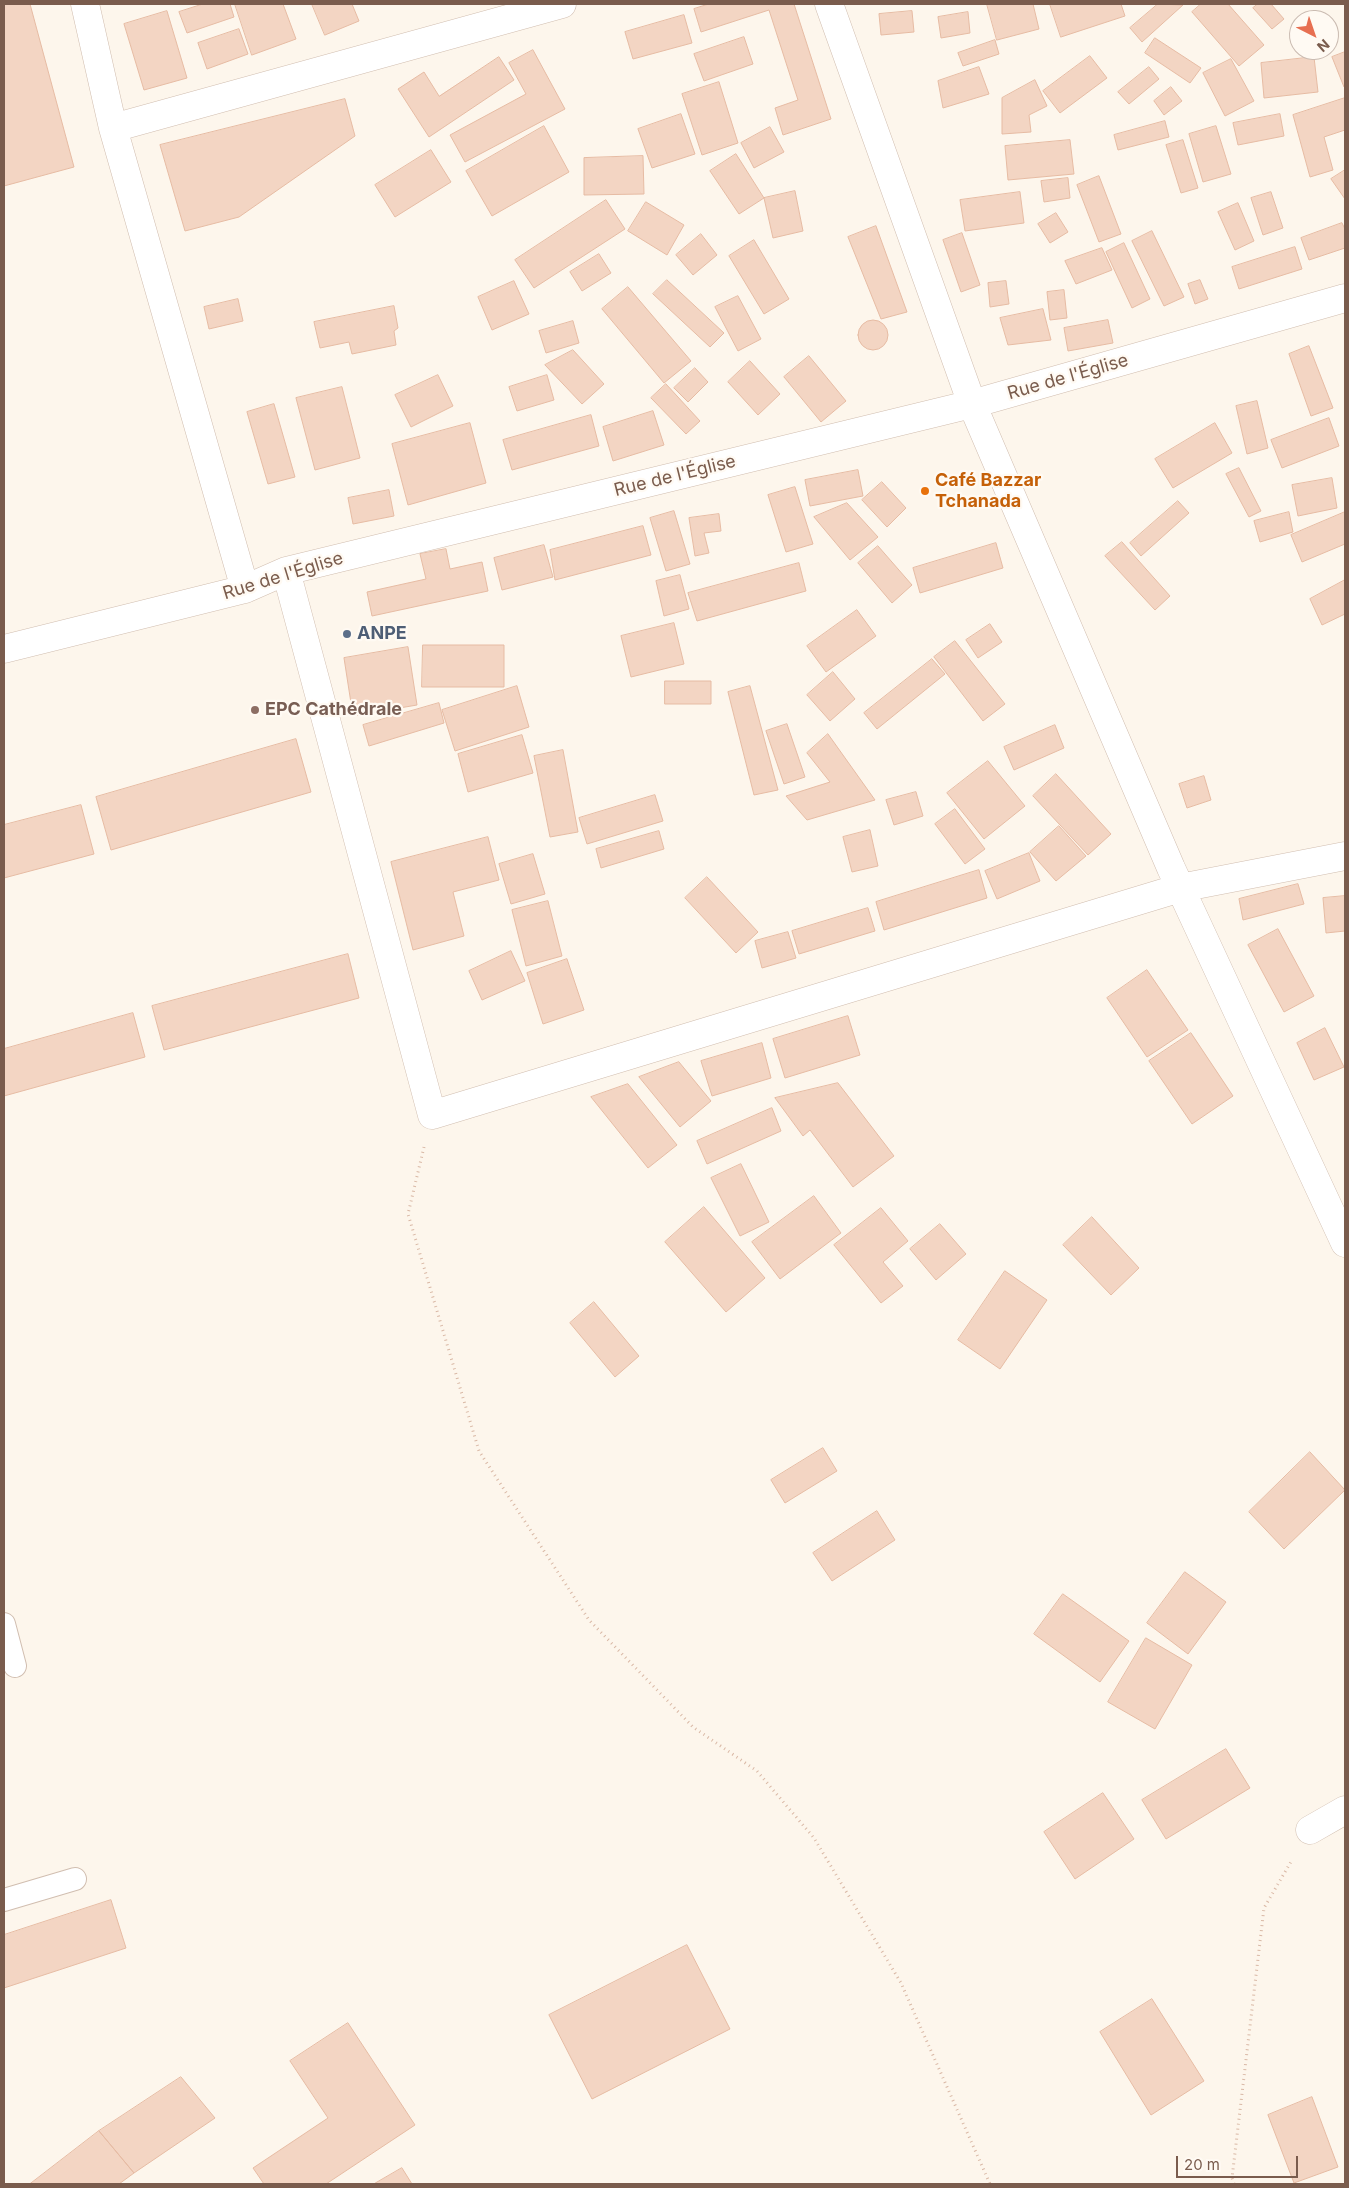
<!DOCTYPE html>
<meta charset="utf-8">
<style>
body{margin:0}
#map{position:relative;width:1349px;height:2188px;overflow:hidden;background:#fdf6ec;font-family:Inter,sans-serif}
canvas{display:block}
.frame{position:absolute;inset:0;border:5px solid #7a5c4d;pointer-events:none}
.north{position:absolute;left:1289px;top:10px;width:50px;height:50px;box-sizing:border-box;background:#fffaf3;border:1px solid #cabbb1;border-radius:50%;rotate:139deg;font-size:14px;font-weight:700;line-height:20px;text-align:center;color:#7a5c4d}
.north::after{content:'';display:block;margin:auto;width:18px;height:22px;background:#e76f51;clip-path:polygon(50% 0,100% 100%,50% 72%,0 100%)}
.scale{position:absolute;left:1176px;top:2156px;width:122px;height:22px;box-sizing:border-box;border:2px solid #7a5c4d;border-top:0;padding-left:6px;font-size:15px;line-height:18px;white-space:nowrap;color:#7a5c4d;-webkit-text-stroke:4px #fffaf3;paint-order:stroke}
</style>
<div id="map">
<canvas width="1349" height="2188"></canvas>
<div class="frame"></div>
<div class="north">N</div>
<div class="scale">20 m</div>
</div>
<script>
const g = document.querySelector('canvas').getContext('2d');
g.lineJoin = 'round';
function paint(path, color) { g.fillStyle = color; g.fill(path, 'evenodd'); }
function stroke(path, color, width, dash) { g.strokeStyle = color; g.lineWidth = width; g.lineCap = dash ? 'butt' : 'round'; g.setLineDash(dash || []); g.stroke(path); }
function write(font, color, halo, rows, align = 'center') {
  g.font = font + ' Inter,sans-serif'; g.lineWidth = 4.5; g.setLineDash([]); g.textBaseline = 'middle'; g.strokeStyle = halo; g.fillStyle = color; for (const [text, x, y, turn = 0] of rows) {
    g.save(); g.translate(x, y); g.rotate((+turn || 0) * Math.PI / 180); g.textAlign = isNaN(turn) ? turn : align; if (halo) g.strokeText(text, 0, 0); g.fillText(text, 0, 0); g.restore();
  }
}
const building = new Path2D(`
 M4 4H30L74 167 4 186Z
 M203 4H230L234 17 187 33 179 12Z
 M235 4H283L296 39 252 55Z
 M312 4H352L359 21 325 35Z
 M709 4H794L831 119 783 135 775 108 798 100 769 10 701 32 694 9Z
 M987 4H1033L1039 29 997 40Z
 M1050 4H1121L1125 16 1061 37Z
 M1158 4 1183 5 1142 42 1130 28Z
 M1201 4H1228L1264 45 1239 66 1192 12Z
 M1258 4H1271L1284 19 1272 29 1253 8Z
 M167 11 187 78 144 90 124 24Z
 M912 11 914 32 881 35 879 14Z
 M968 12 970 33 941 38 938 17Z
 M684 15 692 43 633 59 625 32Z
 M239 29 248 54 207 69 198 43Z
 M744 37 753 64 704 81 694 54Z
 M1155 38 1201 68 1190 83 1145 53Z
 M995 40 999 54 963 66 958 53Z
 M533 50 565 109 465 162 450 135 526 94 509 63Z
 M1345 52V87H1344L1332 57Z
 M1090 56 1107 78 1060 113 1043 91Z
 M499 57 514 80 429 137 398 89 424 72 439 96Z
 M1314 57 1318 92 1264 98 1261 63Z
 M1231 59 1254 101 1225 116 1203 73Z
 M979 67 989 94 943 108 938 81Z
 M1149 67 1159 79 1129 104 1118 92Z
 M1035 80 1047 106 1029 115 1031 132 1002 134V98Z
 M719 82 738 143 702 155 682 94Z
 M1171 87 1182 101 1164 115 1154 101Z
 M1345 98V130L1324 137 1333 170 1310 177 1293 115Z
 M345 99 355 136 239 217 185 231 160 145Z
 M681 114 695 154 652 168 638 129Z
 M1280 114 1284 136 1238 145 1233 123Z
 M1165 121 1169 137 1118 150 1114 135Z
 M544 126 569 172 492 216 466 171Z
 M1216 126 1231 174 1203 182 1189 134Z
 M770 127 784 152 754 168 741 143Z
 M1070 140 1074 174 1008 180 1005 146Z
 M1183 140 1198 188 1181 193 1166 145Z
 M431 150 451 182 395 217 375 185Z
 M736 154 764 198 739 214 710 171Z
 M643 156 644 194 584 195V158Z
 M1345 170V199L1331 179Z
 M1099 176 1121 234 1099 242 1077 185Z
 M1068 178 1070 198 1044 202 1041 181Z
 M795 191 803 231 773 238 764 198Z
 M1020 192 1024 223 965 231 960 200Z
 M1271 192 1283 228 1263 235 1251 198Z
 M606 200 625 229 534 288 515 260Z
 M646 202 684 225 667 255 628 231Z
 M1238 203 1254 241 1235 250 1218 212Z
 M1056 213 1068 232 1050 243 1038 224Z
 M1342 223 1345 229V248L1309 260 1301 238Z
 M876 226 907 312 881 319 848 237Z
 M1152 231 1184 297 1164 306 1132 241Z
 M962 233 980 285 961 292 943 240Z
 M701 234 717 255 693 275 676 255Z
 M754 240 789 299 764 314 729 256Z
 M1124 243 1150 299 1132 308 1106 252Z
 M1295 247 1302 269 1239 289 1232 267Z
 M1102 248 1112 270 1076 284 1065 261Z
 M599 254 611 273 582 291 570 272Z
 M667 280 724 333 710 347 653 294Z
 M1200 280 1208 299 1195 304 1188 284Z
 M514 281 529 314 492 330 478 297Z
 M1006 281 1009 304 990 307 988 283Z
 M628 287 691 361 664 383 602 309Z
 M1064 290 1067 318 1050 320 1047 292Z
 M738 296 761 339 738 351 715 307Z
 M238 299 243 321 209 329 204 307Z
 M394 306 398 328 394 331 396 345 352 354 349 342 320 348 314 322Z
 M1043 309 1051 340 1008 345 1000 318Z
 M858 335a15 15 0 1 1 30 0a15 15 0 1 1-30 0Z
 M1108 320 1113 343 1068 351 1064 328Z
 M573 321 579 343 546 353 539 331Z
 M1309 346 1333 408 1311 416 1289 354Z
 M573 350 604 384 582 404 545 365Z
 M809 356 846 401 821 422 784 377Z
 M750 361 780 394 758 415 728 382Z
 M695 368 708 382 688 402 674 388Z
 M438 375 453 406 411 427 395 395Z
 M547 375 554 400 517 411 509 387Z
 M666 384 700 421 686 434 651 398Z
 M342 387 360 458 315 470 296 398Z
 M1257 401 1268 448 1247 454 1236 406Z
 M274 404 295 477 268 484 247 412Z
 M653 411 664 445 613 461 603 427Z
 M591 415 599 446 512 470 503 440Z
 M1329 418 1339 446 1282 468 1271 440Z
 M470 423 486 483 408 505 392 444Z
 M1215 423 1232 453 1173 488 1155 459Z
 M1239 468 1261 511 1249 517 1226 474Z
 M858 470 863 496 810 506 805 480Z
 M1332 478 1337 508 1298 516 1292 485Z
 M882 482 906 508 887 527 862 500Z
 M795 487 813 544 786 552 768 495Z
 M389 490 394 516 353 524 348 498Z
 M1178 501 1189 513 1141 556 1130 543Z
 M847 503 878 537 850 560 814 517Z
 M674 511 690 564 666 571 650 518Z
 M1289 512 1293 532 1260 542 1254 521Z
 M1345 512V544L1302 562 1291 535Z
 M719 514 721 531 704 533 709 553 695 556 689 518Z
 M643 526 651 555 555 580 550 550Z
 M1122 542 1170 596 1155 610 1105 556Z
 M996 543 1003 568 920 593 913 568Z
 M544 545 553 577 502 590 494 558Z
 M878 546 912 585 892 603 858 563Z
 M446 549 450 569 482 562 488 591 372 616 367 592 426 579 420 554Z
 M799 563 806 591 697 621 688 593Z
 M680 575 689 609 664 616 656 581Z
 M1345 580V614L1322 625 1310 599Z
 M857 610 876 636 826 672 807 646Z
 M674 623 684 664 631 677 621 636Z
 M990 624 1002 642 978 658 966 640Z
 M955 641 1005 704 983 721 934 657Z
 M423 645H504V687H422Z
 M408 647 417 705 353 716 344 658Z
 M932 659 945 674 877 729 864 713Z
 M833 672 855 699 830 721 807 695Z
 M665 681H711V704H665Z
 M517 686 529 727 455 751 442 710Z
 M750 686 778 790 754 795 728 692Z
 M439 703 444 723 369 746 363 725Z
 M787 724 805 777 784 784 766 731Z
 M1055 725 1064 748 1014 770 1004 747Z
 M828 734 875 800 807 820 786 796 830 782 807 753Z
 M522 735 533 773 468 792 458 754Z
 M296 739 311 792 111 850 96 797Z
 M563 750 578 832 550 837 534 756Z
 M988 761 1025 806 984 839 947 793Z
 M1056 774 1111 834 1088 855 1033 796Z
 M1204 776 1211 800 1187 808 1179 784Z
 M916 792 923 816 894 825 886 800Z
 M655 795 663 821 587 844 579 818Z
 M81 805 94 854 4 878V825Z
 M955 809 985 849 965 864 935 824Z
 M1059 826 1086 856 1056 881 1030 852Z
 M870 830 878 866 852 872 843 837Z
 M659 831 664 849 601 868 596 849Z
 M488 837 499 880 453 892 464 936 413 950 391 862Z
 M1029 853 1040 881 997 899 985 871Z
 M533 854 545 894 511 904 499 864Z
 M979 870 987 898 884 930 876 902Z
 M707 877 758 932 736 953 685 898Z
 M1298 884 1304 904 1243 920 1239 899Z
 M1345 896V931L1326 933 1323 898Z
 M548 901 562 956 526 966 512 910Z
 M868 908 875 931 799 954 792 931Z
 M1278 929 1314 996 1284 1012 1248 945Z
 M788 932 796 958 762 968 755 941Z
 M511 951 525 981 482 1000 469 971Z
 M348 954 359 998 164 1050 152 1006Z
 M567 959 584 1010 543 1024 527 973Z
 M1147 970 1188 1030 1147 1057 1107 998Z
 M133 1013 145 1057 4 1096V1049Z
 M848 1016 860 1055 785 1078 773 1039Z
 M1325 1028 1344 1067 1314 1080 1297 1043Z
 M1191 1033 1233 1096 1192 1124 1149 1061Z
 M762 1043 771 1078 712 1096 701 1061Z
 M679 1062 711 1101 680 1127 639 1077Z
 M838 1083 894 1156 853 1187 810 1130 803 1136 775 1098Z
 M628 1084 677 1145 648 1168 591 1097Z
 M772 1108 781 1131 707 1164 697 1141Z
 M741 1164 769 1222 740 1236 711 1178Z
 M814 1196 841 1233 780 1279 752 1242Z
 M704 1207 765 1278 726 1312 665 1242Z
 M881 1208 908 1241 883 1262 903 1286 881 1303 834 1245Z
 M1092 1217 1139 1268 1111 1295 1063 1245Z
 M940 1224 966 1254 936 1280 910 1249Z
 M1005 1271 1047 1300 1000 1369 958 1340Z
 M594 1302 639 1356 615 1377 570 1323Z
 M823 1448 837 1471 785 1503 771 1480Z
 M1310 1452 1345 1490 1284 1549 1249 1512Z
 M877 1511 895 1540 832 1581 813 1553Z
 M1185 1572 1226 1602 1188 1654 1147 1623Z
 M1063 1594 1129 1641 1100 1682 1034 1634Z
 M1146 1638 1192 1665 1155 1729 1108 1702Z
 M1226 1749 1250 1788 1166 1839 1142 1800Z
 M1103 1793 1134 1839 1075 1879 1044 1832Z
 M111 1900 126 1948 4 1988V1935Z
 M687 1945 730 2029 592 2099 549 2015Z
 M1152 1999 1204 2081 1151 2115 1100 2032Z
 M348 2023 415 2125 326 2184H264L253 2168 328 2118 290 2061Z
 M181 2077 215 2118 134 2173 99 2131Z
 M1312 2097 1338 2167 1294 2183 1268 2115Z
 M99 2131 134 2173 119 2184H30Z
 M402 2168 412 2184H374Z`);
paint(building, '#f3d5c3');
stroke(building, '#e6bba3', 1);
const service = new Path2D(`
 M4 1624 15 1666
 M4 1900 75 1879`);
const minor = new Path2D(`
 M85 4 113 128 245 589
 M829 4 972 404 1171 868 1345 1243
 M113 128 562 4
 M286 571 432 1115 1180 888 1345 856
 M4 649 245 589 286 571 972 404 1345 298
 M1310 1830 1345 1810`);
stroke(service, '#d1beb0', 24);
stroke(minor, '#d1beb0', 29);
stroke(new Path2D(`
 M424 1147 408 1214 479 1451 589 1620 693 1727 757 1771 814 1838 901 1983 990 2184
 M1234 2184 1232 2178 1264 1908 1292 1860`), '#d9b8a5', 3, [1, 4]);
stroke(service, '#fff', 22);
stroke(minor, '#fff', 28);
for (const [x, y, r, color] of [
 [925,491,5,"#e8710a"],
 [347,634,5,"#5c6f8a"],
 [255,710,5,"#8d6e63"]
]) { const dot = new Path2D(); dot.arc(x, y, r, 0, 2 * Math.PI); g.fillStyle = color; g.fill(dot); stroke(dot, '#fffaf3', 2); }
write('18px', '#7a5c4d', '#fffaf3', [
 ["Rue de l'Église",1068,377,-16],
 ["Rue de l'Église",675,476,-14],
 ["Rue de l'Église",283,576,-17]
]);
write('bold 18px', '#c56008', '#fffaf3', [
 ["Café Bazzar",935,481],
 ["Tchanada",935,502]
], 'left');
write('bold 18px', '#4e5e75', '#fffaf3', [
 ["ANPE",357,634]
], 'left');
write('bold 18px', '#785e54', '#fffaf3', [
 ["EPC Cathédrale",265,710]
], 'left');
</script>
